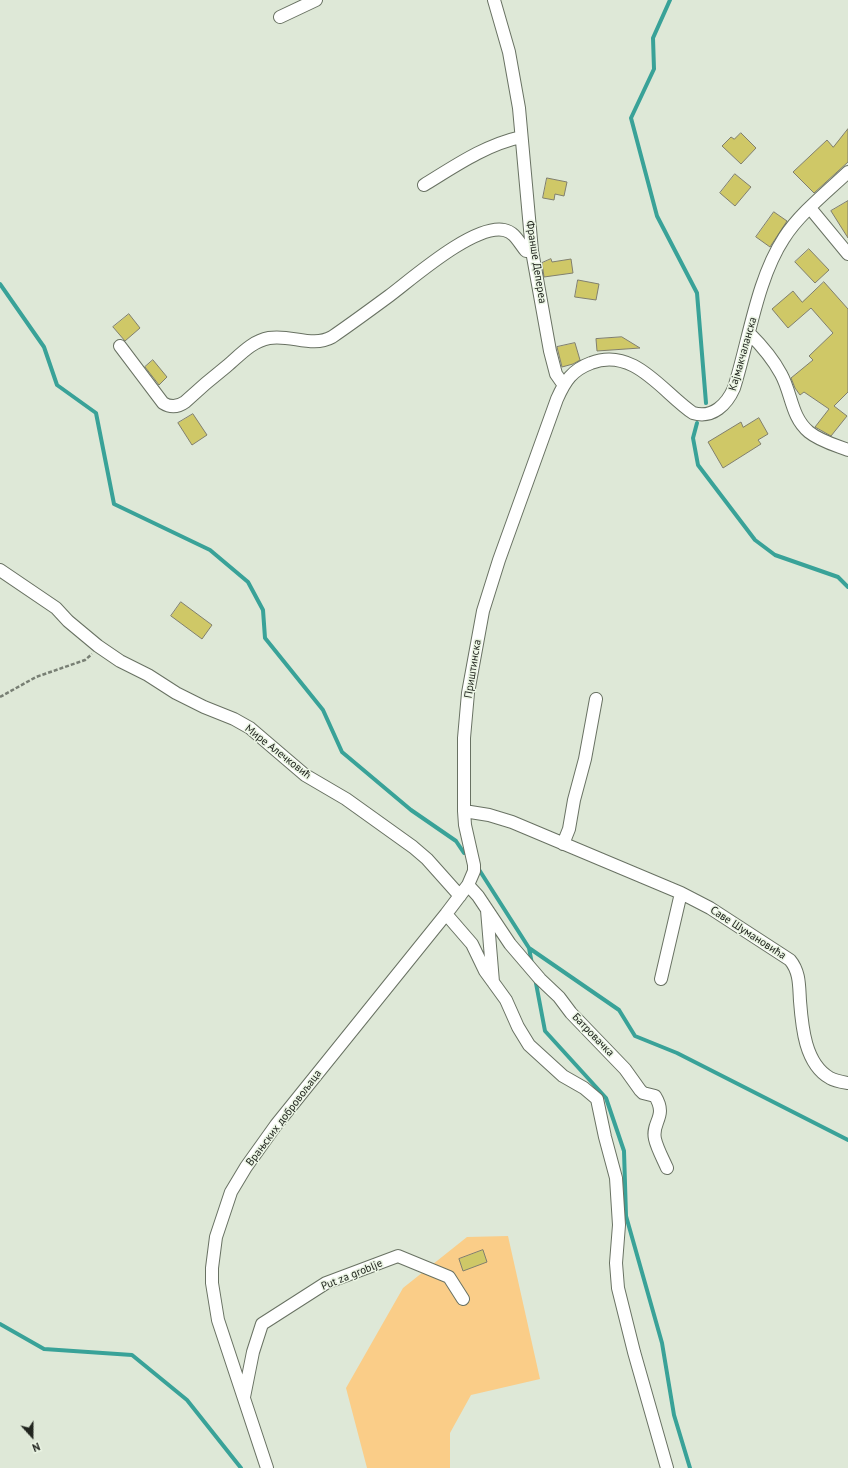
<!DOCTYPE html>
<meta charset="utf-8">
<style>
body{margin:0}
#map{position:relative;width:848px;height:1468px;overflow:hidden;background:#dee8d7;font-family:"PT Sans",sans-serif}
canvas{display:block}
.north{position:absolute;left:12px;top:1416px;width:40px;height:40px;-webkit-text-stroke:3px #ebf5e4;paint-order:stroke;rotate:159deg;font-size:11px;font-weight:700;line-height:16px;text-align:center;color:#20241e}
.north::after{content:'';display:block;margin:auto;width:14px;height:18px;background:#20241e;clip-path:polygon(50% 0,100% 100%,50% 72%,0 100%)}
</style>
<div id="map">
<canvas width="848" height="1468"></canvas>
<div class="north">N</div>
</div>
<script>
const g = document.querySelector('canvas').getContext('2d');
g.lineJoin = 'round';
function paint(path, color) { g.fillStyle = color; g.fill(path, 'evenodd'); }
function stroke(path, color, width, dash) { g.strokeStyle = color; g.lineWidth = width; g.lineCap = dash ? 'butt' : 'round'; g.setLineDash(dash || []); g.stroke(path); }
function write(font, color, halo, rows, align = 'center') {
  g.font = font + ' "PT Sans",sans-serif'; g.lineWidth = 3; g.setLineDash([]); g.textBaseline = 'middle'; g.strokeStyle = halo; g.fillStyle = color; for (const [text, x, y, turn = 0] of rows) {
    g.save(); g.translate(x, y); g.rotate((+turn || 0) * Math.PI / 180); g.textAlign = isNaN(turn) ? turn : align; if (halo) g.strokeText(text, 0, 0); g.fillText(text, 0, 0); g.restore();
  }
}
paint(new Path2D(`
 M508 1236 540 1379 471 1395 450 1433V1468H367L346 1388 403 1288 467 1237Z`), '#facd88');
stroke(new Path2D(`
 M670 0 653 38 654 69 631 118 657 216 697 293 706 403
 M0 284 44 347 57 385 96 413 114 504 210 550 248 582 263 610 265 638 323 710 342 752 411 810 456 841 464 853
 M697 423 693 438 698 465 755 540 775 555 838 577 848 587
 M478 868 529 948 619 1010 635 1036 677 1053 848 1140
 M529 948 532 964
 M535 978 545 1031 606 1098 624 1151 626 1216 662 1343 674 1415 690 1468
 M0 1324 44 1349 132 1355 187 1400 241 1468`), '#39a298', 4);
const building = new Path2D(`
 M848 129V162L814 193 793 172 827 140 833 147Z
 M741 133 756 148 741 164 722 146 731 137 734 139Z
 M735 174 751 187 735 206 720 193Z
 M547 178 567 182 564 196 555 194 554 200 543 198Z
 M848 201V238L831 211Z
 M774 212 787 221 770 247 756 237Z
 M809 249 829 270 815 283 795 262Z
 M551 259 552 262 571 259 573 273 544 277 542 263Z
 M578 280 599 284 596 300 575 297Z
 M824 282 848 309V392L834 406 847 416 831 436 815 427 829 409 804 392 800 395 795 388 791 378 813 360 809 356 833 333 811 308 788 328 772 309 793 291 802 302Z
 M129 314 140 328 125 341 113 327Z
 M622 337 640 348 597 351 596 339Z
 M575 343 580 360 573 364 562 367 557 347Z
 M153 360 167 377 159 385 145 367Z
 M193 414 207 435 192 445 178 423Z
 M759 418 768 434 758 440 761 444 723 468 708 442 741 422 743 427Z
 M181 602 212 625 202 639 171 616Z
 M483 1250 487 1262 463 1271 459 1259Z`);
paint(building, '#cfc867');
stroke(building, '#807f6e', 1);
const minor = new Path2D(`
 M494 0 509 52 519 108 532 251 550 351 556 374 563 384
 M280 17 316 0
 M424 185C455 166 485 145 521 137
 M810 208 848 254
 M749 333C761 345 773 359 781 374 792 394 791 417 809 432 820 441 835 445 848 450
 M120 346 163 403C171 408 178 407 185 402 199 389 213 377 227 366 240 355 252 341 269 338 291 334 312 348 332 337 351 324 370 310 389 296 413 278 474 224 504 230 515 232 519 243 526 251H532
 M0 570 56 608 68 621 98 646 120 661 148 675 176 693 204 707 234 719 250 728 305 775 346 799 413 847 427 859 460 896
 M464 811 489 815 512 822 681 893 710 908 790 960C800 972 799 986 800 1001 802 1027 805 1064 830 1078 835 1081 842 1082 848 1083
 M563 844 569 829 574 800 585 759 596 699
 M468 885 478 896 510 944 540 979 559 997 571 1013 625 1069 640 1090 643 1093 655 1096C668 1117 651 1122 655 1139 657 1148 663 1159 667 1168
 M487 910 493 982
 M446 914 472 944 485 971 506 1000 518 1027 529 1045 563 1076 584 1088 597 1099 605 1137 616 1178 619 1225 616 1263 618 1288 634 1352 667 1468
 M661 979 681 893
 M244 1397 253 1352 262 1324 326 1283 398 1256 449 1277 463 1299
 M267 1468 218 1320 212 1283V1268L216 1237 231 1192 246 1167 276 1125 446 914 468 885 474 871V865L465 825 464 811V738L468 693 483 611 499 560 557 399C565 381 572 370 591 363 634 346 663 393 693 413 713 419 727 404 734 388 749 340 757 279 784 238 799 214 828 191 848 172`);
stroke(minor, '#697263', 14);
stroke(new Path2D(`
 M0 697 36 677 85 660 92 654`), '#787f74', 2.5, [4, 2]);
stroke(minor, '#fff', 12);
write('11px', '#20241e', '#ebf5e4', [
 ["Франше Депереа",536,262,81],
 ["Кајмакчаланска",743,354,-74],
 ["Приштинска",473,669,-81],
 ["Мире Алечковић",278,752,38],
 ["Саве Шумановића",748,933,33],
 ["Батровачка",593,1035,46],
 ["Врањских добровољаца",284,1118,-53],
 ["Put za groblje",352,1275,-22]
]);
</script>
